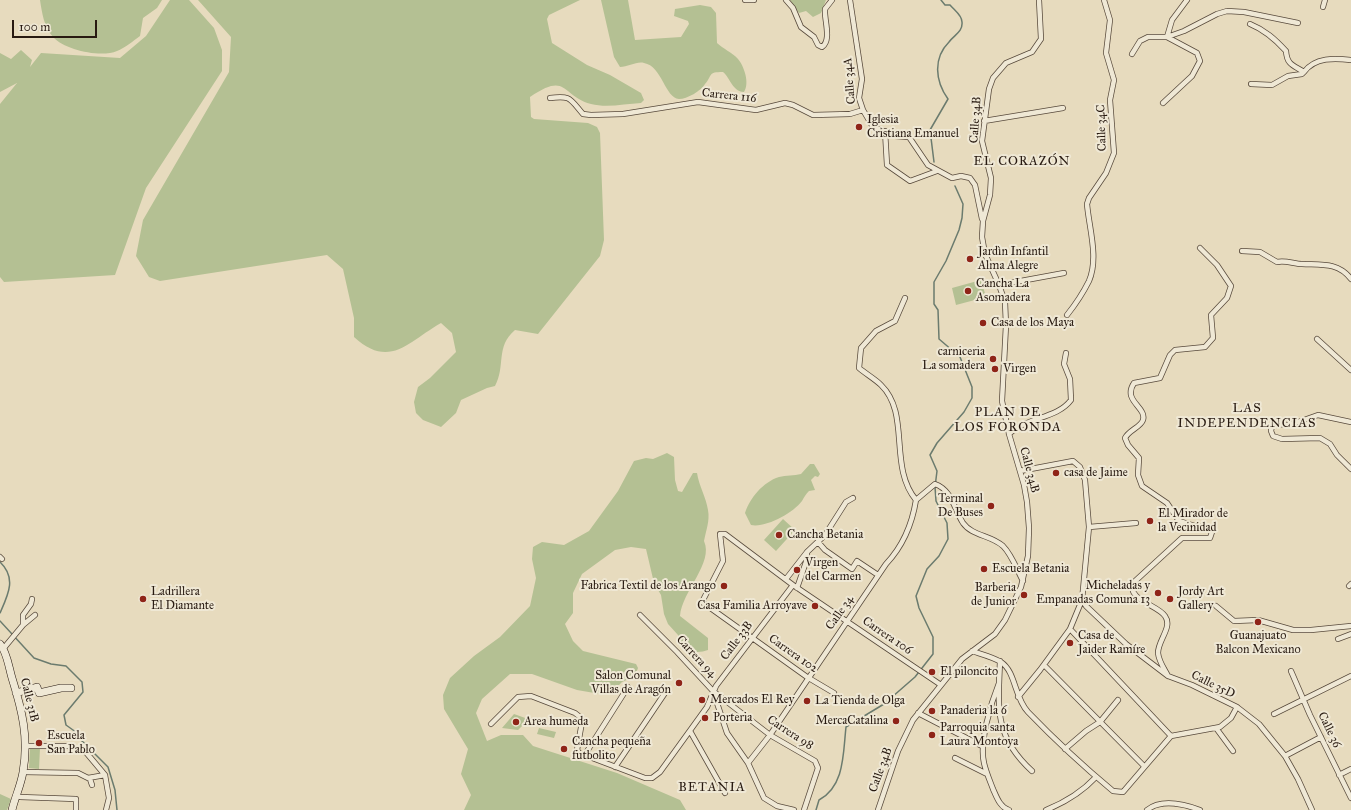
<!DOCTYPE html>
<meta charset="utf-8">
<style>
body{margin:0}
#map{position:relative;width:1351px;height:810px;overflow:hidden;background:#e7dbbe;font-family:"IM FELL Great Primer",serif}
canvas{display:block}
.scale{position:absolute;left:12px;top:20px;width:85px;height:18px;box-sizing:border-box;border:2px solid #281a11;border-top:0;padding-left:5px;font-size:12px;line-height:14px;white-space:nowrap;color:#281a11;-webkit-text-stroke:3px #efe8d5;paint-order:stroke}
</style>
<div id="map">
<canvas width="1351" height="810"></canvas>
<div class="scale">100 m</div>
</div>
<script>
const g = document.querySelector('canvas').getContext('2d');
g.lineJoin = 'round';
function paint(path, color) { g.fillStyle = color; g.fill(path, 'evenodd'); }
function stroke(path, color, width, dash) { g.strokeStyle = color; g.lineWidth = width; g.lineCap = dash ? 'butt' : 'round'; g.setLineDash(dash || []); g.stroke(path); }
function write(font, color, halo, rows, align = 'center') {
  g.font = font + ' "IM FELL Great Primer",serif'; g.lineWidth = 4; g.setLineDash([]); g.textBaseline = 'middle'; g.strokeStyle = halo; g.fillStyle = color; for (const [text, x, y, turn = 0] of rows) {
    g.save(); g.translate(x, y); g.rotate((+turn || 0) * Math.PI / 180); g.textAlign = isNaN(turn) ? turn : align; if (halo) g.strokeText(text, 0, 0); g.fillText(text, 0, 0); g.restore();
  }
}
paint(new Path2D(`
 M40 0H162L157 8 143 18 140 36C133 41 125 48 117 51 101 58 65 50 53 37 44 27 42 13 40 0Z
 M170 0H189L214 28 222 50V71L146 188 115 275 4 282 0 277V104L17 83 0 92V53L11 59 21 50 32 60 30 67 41 53 120 58 146 36Z
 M198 0H580L549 15 547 19 552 43 587 65 610 75 641 93 644 100 641 103C625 104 606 108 591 104 561 96 568 71 530 97L531 117 534 119 588 123 597 127 600 133 604 240 600 256 538 334 515 330C495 347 506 366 495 386L487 388 461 400 456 413 441 427 423 420 416 413 414 402 418 387 430 378 456 352 452 333 441 323C409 341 390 370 354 337V318L343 269 327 255 160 281 149 277 136 256 143 220 229 72 231 37Z
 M601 0H628L635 40 681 37 689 24 688 21 674 16 675 9 700 5 711 7 716 13 717 43C723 49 732 52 738 59 744 66 750 83 744 92 732 91 731 79 723 72 707 72 713 75 705 84 701 91 687 99 679 99 665 98 662 66 644 63 637 61 628 67 620 67L614 57Z
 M790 0H826L821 13 813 17 806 11 799 13Z
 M981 280 986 297 956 305 952 288Z
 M667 453 674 457 675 480 678 491 682 492 693 473H697C699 486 706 497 708 510 710 521 706 530 704 541 714 563 682 591 680 616L708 638V650C698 654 685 652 678 644V635L668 624 664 614 661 595 654 583 646 549 631 547 615 550 582 574 573 593V613L565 624 573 641 583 651 636 664 638 668 635 676 622 682 610 694 606 695 577 690 532 674H510L482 699 476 713 487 741 501 735H523L533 746 617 773 680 800 686 810H464L471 795 461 774 468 749 444 709 443 695 450 678 474 656 500 637 530 606 536 578 532 559 533 547 542 542 564 545 589 531 618 491 634 461 646 458 653 459Z
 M810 464H814L820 474 818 477 815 476 811 480 815 490 809 491C806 494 804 497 802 501 793 513 766 528 751 525L745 513C750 498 763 482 779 477 786 475 794 476 801 474Z
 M783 519 795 530 776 551 764 540Z
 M514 714 528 719V721L522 723 523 725 518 730 502 728Z
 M539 728 556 732 554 738 537 734Z
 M30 748H40L39 769 29 768Z
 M0 794 11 799 7 810H0Z`), '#b4c093');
stroke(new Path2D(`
 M934 162 930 130 948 99C935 81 933 58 949 42 954 35 963 32 962 22 962 15 954 10 950 5H945L941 0
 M0 562C17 578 8 595 0 613
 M0 621 34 658 51 664 66 666 82 682 83 692 64 715 66 725 80 735V739L108 767 115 790 117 810
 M816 810 819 800C845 786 843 753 846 727L884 704 915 677 933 654V637L919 608 916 596 927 569 939 556 948 539 947 523 936 501 935 487 937 471 930 455 937 443 964 412 972 398V387L960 357 939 339 938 310 934 304V282L946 261 959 230 962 218 963 204 955 186`), '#6b7b6e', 1.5);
const street = new Path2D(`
 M745 0H754
 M786 0 793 8 801 27 814 37 818 45 822 47C832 40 824 20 825 9L832 0
 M850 0 862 79 859 98 863 110 873 127 895 136 909 137 928 165 952 178 961 176 970 178 975 185 982 219
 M1323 7 1325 0
 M1250 24C1265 30 1275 39 1286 51 1287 65 1293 65 1304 72L1302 74 1288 76 1272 85 1251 84
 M1167 37 1184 31 1217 14 1227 11 1244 12 1298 23
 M1132 54 1140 41 1148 37H1167L1172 20 1187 0
 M1304 72C1315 57 1335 58 1351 60
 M550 98C571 95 570 99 583 114L591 115 623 114 698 102 756 110 785 103 793 105 813 115 850 114 863 110
 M1163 103 1192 76 1200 61 1197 53 1167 37
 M984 121 1063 108
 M885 131 887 165 910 181 937 171
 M1242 251 1260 252 1277 262C1286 260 1294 264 1302 264 1321 265 1338 262 1351 279
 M999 285 1064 273
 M905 298 895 321 876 331 861 348 859 368C866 374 875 379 881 385 911 414 888 466 916 500L935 484C952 490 954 509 963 523 972 536 991 535 1003 546 1012 555 1017 570 1023 581
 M1067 315C1075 305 1083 293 1089 281 1099 258 1089 228 1087 204L1089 198 1106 173 1114 153 1110 100 1114 80 1106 53 1110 20 1104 0
 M1317 339 1351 370
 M1351 422 1318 415 1301 421 1288 425 1278 424 1272 426 1271 431 1273 436 1282 439 1320 438 1330 444 1337 455 1351 469
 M1009 434C1026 417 1057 419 1071 400L1070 379 1064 364 1066 353
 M1089 527 1136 523
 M818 542 825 550 852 569 857 561 878 575
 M0 557 2 559
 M786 579 807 552
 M1349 586 1351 584
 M797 588 806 562 807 552 825 535 846 502 853 498
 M1082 600 1086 606 1126 644 1168 676 1192 685 1237 707 1259 724 1285 756 1298 779 1312 810
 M1216 606 1234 621 1258 620 1293 630H1311L1351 626
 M640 615 677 652 713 691 727 733 748 763 764 798 777 806 794 810
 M23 625 35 615
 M1070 629 1171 736
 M1338 639 1351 634
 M3 649 23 625V615L31 604 32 599
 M972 651C981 654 993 657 1001 662 1016 672 1014 697 1028 712 1055 740 1083 766 1113 791L1123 792 1171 736
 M1000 661C998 709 994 736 1032 771
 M1044 665 1144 766
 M1291 671 1310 715 1351 798
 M1168 676C1164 668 1159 662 1158 653 1158 640 1173 627 1165 616 1158 605 1127 600 1133 583L1182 538H1210L1212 532 1209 528 1195 526 1179 521 1167 503 1142 486 1138 475 1139 458 1128 445 1125 438C1129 430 1141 427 1143 420 1147 407 1122 401 1134 383L1160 378 1170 355 1175 350 1205 347 1213 338 1211 315 1227 298 1231 286 1217 265 1200 248
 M999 683C991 703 979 742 984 763 986 772 990 781 993 789 997 798 1000 807 1009 810
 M713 691 770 735 815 761 818 768 804 810
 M834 693 807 677 702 602 723 561 720 534H725L793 585 941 685
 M1018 697 1040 670 1070 629 1082 600 1089 527 1085 480 1080 467 1073 461 1020 471
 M918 713 982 746
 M1274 714 1351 676
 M491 724 518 697 531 696 575 713 580 717 582 722 577 750 579 753 645 778H652L660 772 707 707 716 686 793 585
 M1216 728 1233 751
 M690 731 725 793
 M1171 736 1220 727 1231 718 1237 707
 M26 746H69
 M1065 749 1086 731 1100 722 1118 700
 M84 750 105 775
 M584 756 628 687
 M1285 756 1321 737
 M955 758 987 774
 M748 763 770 735 886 564C903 546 912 525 916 500
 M615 767 667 690
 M23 772 78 773 88 778 105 775 109 798 106 810
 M1339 775 1351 769
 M88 778 90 779 92 785
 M20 797 76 799V810
 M878 810 898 751 913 720 962 659 995 634 1005 620 1021 587 1028 556 1029 528 1027 502 1024 485 1009 434 1002 401 1006 325 1005 302 999 285 985 254 982 237 983 221 990 195 991 178 982 141 989 89 993 78 1006 63 1032 52 1041 39 1039 0
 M1046 810C1066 802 1081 793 1096 777
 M1147 810C1162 798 1184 804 1200 810`);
const secondary = new Path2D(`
 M0 644C7 652 9 668 12 678 22 710 29 738 23 772 21 785 15 797 12 810
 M16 693 37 687 39 693 61 688H71`);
stroke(street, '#584a3c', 6);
stroke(secondary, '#281a11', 8);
stroke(street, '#efe8d5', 4.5);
stroke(secondary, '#efe8d5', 7);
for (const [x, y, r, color] of [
 [859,127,4,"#8f2418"],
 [970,259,4,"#8f2418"],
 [968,291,4,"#8f2418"],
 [983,323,4,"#8f2418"],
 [993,359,4,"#8f2418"],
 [995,369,4,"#8f2418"],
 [1056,473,4,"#8f2418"],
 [991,506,4,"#8f2418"],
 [1150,521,4,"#8f2418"],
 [779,535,4,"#8f2418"],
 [984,569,4,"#8f2418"],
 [797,570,4,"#8f2418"],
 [724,586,4,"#8f2418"],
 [1158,593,4,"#8f2418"],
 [1024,595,4,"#8f2418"],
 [143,599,4,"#8f2418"],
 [1170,599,4,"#8f2418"],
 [815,606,4,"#8f2418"],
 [1258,622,4,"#8f2418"],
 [1070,643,4,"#8f2418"],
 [932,672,4,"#8f2418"],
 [679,683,4,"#8f2418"],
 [702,700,4,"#8f2418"],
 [807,701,4,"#8f2418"],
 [932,711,4,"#8f2418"],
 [705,718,4,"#8f2418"],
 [896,721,4,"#8f2418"],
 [516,722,4,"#8f2418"],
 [932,735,4,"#8f2418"],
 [39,743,4,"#8f2418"],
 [564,749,4,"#8f2418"]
]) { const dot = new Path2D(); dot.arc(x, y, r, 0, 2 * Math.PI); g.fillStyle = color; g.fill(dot); stroke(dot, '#efe8d5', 1.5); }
write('12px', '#281a11', '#efe8d5', [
 ["Calle 34A",850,81,-95],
 ["Carrera 116",729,96,6],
 ["Calle 34B",976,120,-86],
 ["Calle 34C",1102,128,-92],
 ["Calle 34B",1029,470,75],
 ["Calle 34",840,613,-55],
 ["Carrera 106",887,636,34],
 ["Calle 33B",737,641,-53],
 ["Carrera 102",793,654,35],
 ["Carrera 94",696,657,47],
 ["Calle 35D",1213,685,26],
 ["Calle 31B",29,700,76],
 ["Calle 36",1329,730,64],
 ["Carrera 98",790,733,33],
 ["Calle 34B",881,770,-70]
]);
write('12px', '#281a11', '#efe8d5', [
 ["Iglesia",867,120],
 ["Cristiana Emanuel",867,134],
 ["Jardìn Infantil",978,252],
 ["Alma Alegre",978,266],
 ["Cancha La",976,284],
 ["Asomadera",976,298],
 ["Casa de los Maya",991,323],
 ["carniceria",985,352,"right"],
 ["La somadera",985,366,"right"],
 ["Virgen",1003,369],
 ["casa de Jaime",1064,473],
 ["Terminal",983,499,"right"],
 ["De Buses",983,513,"right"],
 ["El Mirador de",1158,514],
 ["la Vecinidad",1158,528],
 ["Cancha Betania",787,535],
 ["Virgen",805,563],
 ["del Carmen",805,577],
 ["Escuela Betania",992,569],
 ["Fabrica Textil de los Arango",716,586,"right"],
 ["Micheladas y",1150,586,"right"],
 ["Empanadas Comuna 13",1150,600,"right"],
 ["Barberia",1016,588,"right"],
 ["de Junior",1016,602,"right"],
 ["Ladrillera",151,592],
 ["El Diamante",151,606],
 ["Jordy Art",1178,592],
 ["Gallery",1178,606],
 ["Casa Familia Arroyave",807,606,"right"],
 ["Casa de",1078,636],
 ["Jaider Ramíre",1078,650],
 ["Guanajuato",1258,636,"center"],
 ["Balcon Mexicano",1258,650,"center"],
 ["El piloncito",940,672],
 ["Salon Comunal",671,676,"right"],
 ["Villas de Aragón",671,690,"right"],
 ["Mercados El Rey",710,700],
 ["La Tienda de Olga",815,701],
 ["Panaderia la 6",940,711],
 ["Porteria",713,718],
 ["MercaCatalina",888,721,"right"],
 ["Area humeda",524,722],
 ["Parroquia santa",940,728],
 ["Laura Montoya",940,742],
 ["Escuela",47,736],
 ["San Pablo",47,750],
 ["Cancha pequeña",572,742],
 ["futbolito",572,756]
], 'left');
g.letterSpacing = '1px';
write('13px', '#281a11', '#efe8d5', [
 ["EL CORAZÓN",1022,162],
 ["LAS",1247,409],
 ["INDEPENDENCIAS",1247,424],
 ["PLAN DE",1008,413],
 ["LOS FORONDA",1008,428],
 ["BETANIA",712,788]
]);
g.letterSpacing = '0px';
</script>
